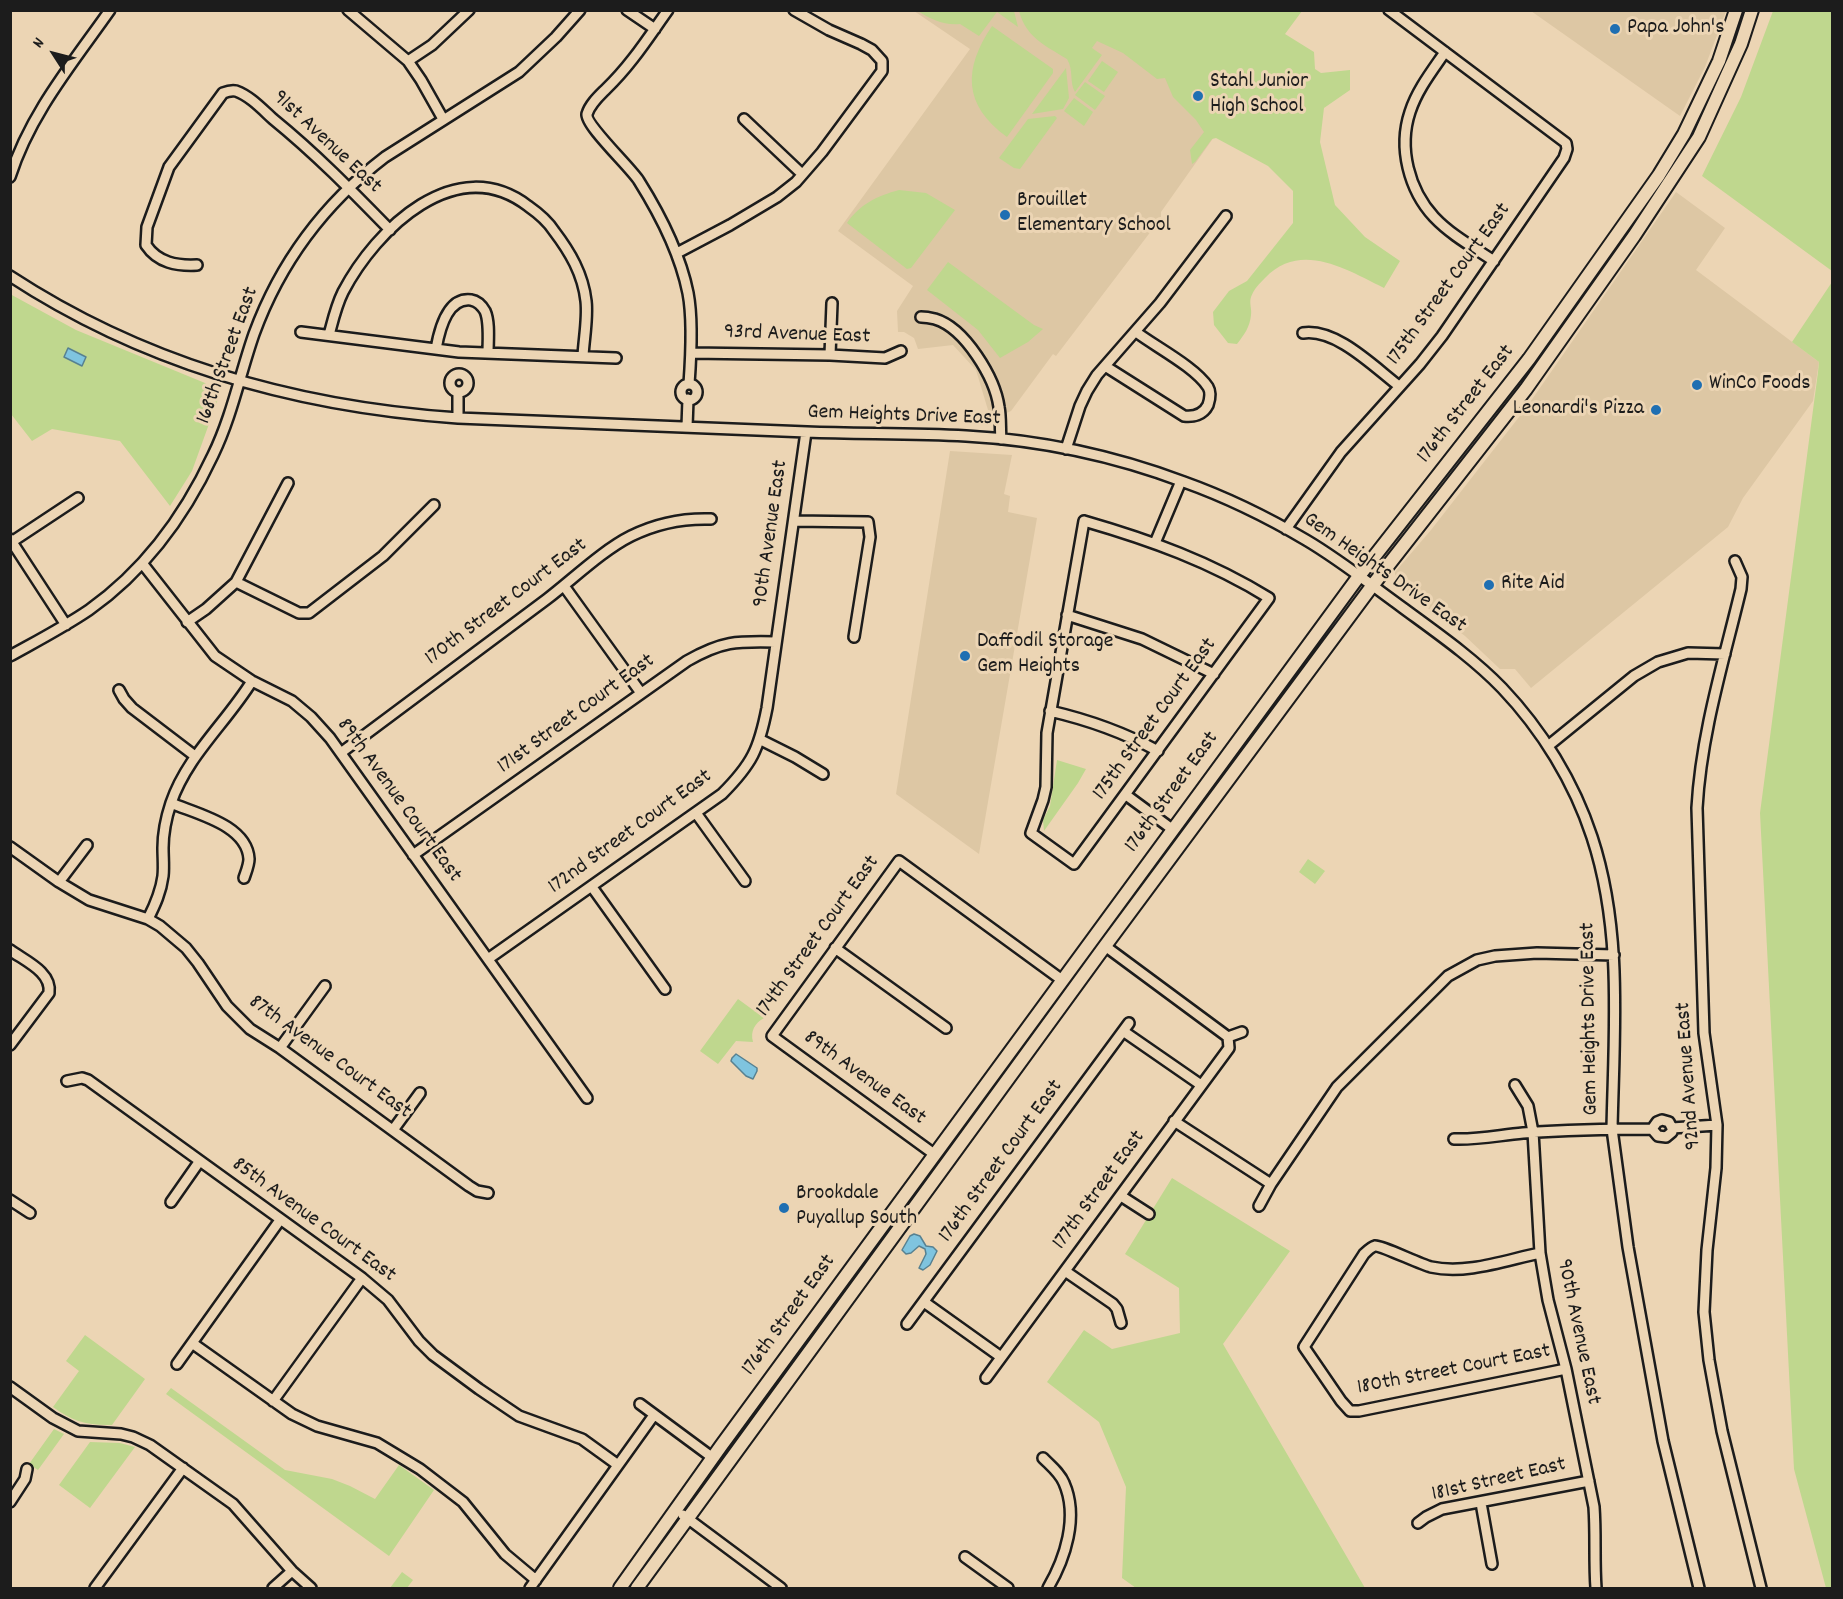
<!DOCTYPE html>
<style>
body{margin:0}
#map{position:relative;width:1843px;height:1599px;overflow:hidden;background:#ecd5b4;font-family:Dekko,sans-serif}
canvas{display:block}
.frame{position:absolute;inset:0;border:12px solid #1c1c1c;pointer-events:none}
.north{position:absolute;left:24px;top:24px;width:60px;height:60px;-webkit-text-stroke:4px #ecd5b4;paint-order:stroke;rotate:306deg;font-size:16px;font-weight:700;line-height:24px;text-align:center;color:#1c1c1c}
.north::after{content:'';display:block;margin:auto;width:21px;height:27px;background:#1c1c1c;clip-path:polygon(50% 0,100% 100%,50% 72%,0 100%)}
</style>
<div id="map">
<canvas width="1843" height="1599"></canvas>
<div class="frame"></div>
<div class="north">N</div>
</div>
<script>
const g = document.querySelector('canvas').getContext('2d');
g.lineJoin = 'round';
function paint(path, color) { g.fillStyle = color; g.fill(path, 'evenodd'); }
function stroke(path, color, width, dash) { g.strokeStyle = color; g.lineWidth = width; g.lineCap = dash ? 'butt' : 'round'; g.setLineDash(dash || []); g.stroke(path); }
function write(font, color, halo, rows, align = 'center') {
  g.font = font + ' Dekko,sans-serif'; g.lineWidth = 6; g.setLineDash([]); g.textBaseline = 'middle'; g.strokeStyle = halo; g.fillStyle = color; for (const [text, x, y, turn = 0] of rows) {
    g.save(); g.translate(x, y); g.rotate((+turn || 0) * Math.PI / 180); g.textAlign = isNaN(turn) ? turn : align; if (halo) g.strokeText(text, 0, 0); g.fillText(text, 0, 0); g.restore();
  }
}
paint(new Path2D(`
 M914 11H1291L1214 137 1161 212V218L1056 356 1053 354 1011 411 991 420 976 370 953 345 918 349 914 338 904 332H898L897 311 913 286 838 231 970 49Z
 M1531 11H1726L1705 67 1680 116Z
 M1676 192 1725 228 1696 270 1819 362 1813 401 1743 498 1728 527 1531 688 1515 669H1500L1465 636 1398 586 1395 581V572L1431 530 1526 408Z
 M950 451 1012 455 1004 494 1010 496 1008 512 1037 518 979 854 896 794Z`), '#ddc7a4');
paint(new Path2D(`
 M1237 10 1302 11 1285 34 1314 52 1315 69 1321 73 1350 70V90L1324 108 1320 142 1335 205 1365 237 1400 261 1384 288C1345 269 1301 241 1265 278 1259 284 1254 289 1251 297 1249 303 1252 309 1251 315 1250 327 1244 335 1237 344L1228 343 1214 325 1213 312 1229 291 1247 281 1293 223V191L1268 166 1216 138 1212 139 1195 162 1192 164 1190 150 1204 132 1196 120 1173 97 1165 78 1157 79 1123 53 1097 41 1092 48 1102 55 1075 92C1069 82 1074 70 1067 59 1044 45 1026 37 1019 11H1235L1234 12Z
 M918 11H1014L1018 27 997 12 979 36 960 24C946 26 929 19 918 11Z
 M1773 11H1832V271L1702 176 1741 97Z
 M992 26 1053 69V73L1007 137C963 105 963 69 992 26Z
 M1102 61 1118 72 1104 92 1088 81Z
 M1066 68 1069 98 1063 109 1032 114Z
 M1085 82 1105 96 1095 110 1075 95Z
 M1074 98 1093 112 1084 126 1064 111Z
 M1055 116 1057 118 1020 169 1014 168 999 158 1028 119Z
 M899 190 926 193 955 210 911 268 907 269 847 223C860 204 877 196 899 190Z
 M948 262 1034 325 1043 329 1028 342 1000 358 978 330 927 290Z
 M1832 282V1588H1826L1794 1469 1760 813 1818 372 1819 362 1792 342Z
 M10 294 76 330 205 383 217 392 218 399 192 471 170 506 120 441 52 429 32 441 11 414Z
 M1057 760 1086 769 1078 783 1044 831 1043 820 1050 806Z
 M1308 859 1325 871 1315 884 1299 872Z
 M738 999 764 1018C755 1023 750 1031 753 1042L736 1041 718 1064 700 1051Z
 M1172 1178 1290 1251 1223 1344 1365 1588H1136L1122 1578 1126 1487 1099 1422 1047 1382 1084 1330 1112 1349 1180 1333 1179 1288 1125 1254Z
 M85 1335 145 1379 112 1425C88 1426 72 1421 53 1407L79 1371 66 1361Z
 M171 1388 285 1470 332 1479 350 1486 375 1499 399 1465 434 1490 389 1556 166 1394Z
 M54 1429 64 1434 38 1470 29 1464Z
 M90 1442 120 1443 135 1447 90 1508 59 1485Z
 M402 1572 413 1580 407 1588H390Z`), '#bfd78e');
const water = new Path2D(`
 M68 348 86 357 82 366 64 357Z
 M736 1054 757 1068V1071L753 1079 746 1076 731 1061 732 1058Z
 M914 1234 920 1236 926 1246 933 1247 937 1251 930 1265 923 1270 919 1268 926 1254 925 1249 919 1246 911 1253 906 1254 902 1250 910 1236Z`);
paint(water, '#7fc4df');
stroke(water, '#578191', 1.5);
const minor = new Path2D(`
 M348 10 408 61 421 80 443 119
 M627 10 655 29
 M668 10C648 38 631 65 606 89 599 96 590 104 587 114 585 125 631 168 639 181 661 216 680 253 688 293 693 319 691 357 689 384
 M1445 52C1432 71 1417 90 1410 112 1398 148 1409 190 1434 217 1451 235 1473 247 1494 261
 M408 61 432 45 469 10
 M744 119 802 174
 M10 177C30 114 72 64 110 10
 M677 253 730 225 777 197 796 182 822 152 882 71V61L872 50 861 44 829 30 794 10
 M197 265C177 266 158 263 146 245L147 227 169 167 223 93C228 91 231 90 236 91 250 96 262 109 273 119 316 154 351 190 390 230
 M10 276C146 365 297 407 458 418 574 422 691 428 807 432 860 434 913 433 966 436 1039 440 1115 456 1184 482 1226 497 1267 517 1306 540 1340 560 1371 585 1403 608 1437 633 1473 658 1502 688 1542 730 1574 782 1592 837 1623 931 1614 1031 1612 1129L1628 1247 1663 1441 1699 1588
 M921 317C926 317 931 318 935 319 965 328 995 378 999 407 1001 417 1000 429 1001 439
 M301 332 459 352 616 358
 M1303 333C1336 328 1374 367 1399 386
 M329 335C333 320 336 306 343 292 376 229 456 151 528 206 538 213 547 220 554 231 570 252 583 274 586 301 588 318 584 338 583 356
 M436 349C439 332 447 297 471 300 477 301 482 306 485 311 490 322 488 341 488 353
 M691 353 830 355 885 358 901 351
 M830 355 832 303
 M1105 366 1184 416C1193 417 1203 415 1208 405 1210 399 1211 392 1208 387 1195 367 1156 347 1136 332
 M450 383a9 9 0 1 1 18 0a9 9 0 1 1-18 0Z
 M681 392a8 8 0 1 1 16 0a8 8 0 1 1-16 0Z
 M458 418V392
 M687 427 688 399
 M1066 449 1080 406 1087 391 1097 375 1160 303 1226 216
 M794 521 868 522 870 537 854 637
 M1084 521C1150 540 1211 562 1269 598L1074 864 1031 833 1043 800 1046 787 1047 733Z
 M1286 529 1341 452 1420 364 1442 336 1564 158 1567 149 1566 143 1389 10
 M10 539 66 625
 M10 543 78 498
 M1155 543 1181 481
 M1735 561 1742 577 1741 589C1724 660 1701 734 1697 808L1704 1033 1717 1125 1716 1168 1707 1250 1704 1312 1709 1360 1722 1431 1761 1588
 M142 563 215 656 252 681 292 701 311 717 330 738 587 1098
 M236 582 299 613H309L383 556 434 505
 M564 586 641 693
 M1067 615 1142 639 1214 674
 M187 622 206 609 236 582 288 483
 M10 656C37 641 64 627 89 610 144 571 185 515 213 455 232 416 240 374 254 334 280 263 325 203 385 157L519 72 556 37 580 10
 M119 690 124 699 132 708 195 756
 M1050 711C1089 720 1123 732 1158 751
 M761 740 795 757 823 774
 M1548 746 1634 676 1658 662 1688 653 1725 654
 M342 752C410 701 478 650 547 599 573 579 603 550 631 536 657 523 682 518 711 519
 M1126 795 1172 829
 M171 803C197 814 247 825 249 859 249 865 246 872 244 878
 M696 813 745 881
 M10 847 59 882 89 900 148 919 160 926 186 948 198 963 227 1006 250 1029 280 1048 469 1186 477 1191 488 1193
 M413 855 687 661C722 641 736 641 776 642
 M59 882 87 845
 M592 887 665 989
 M148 919C155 905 161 892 163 876 164 867 163 857 163 848 163 833 166 818 171 803 187 756 226 723 252 681
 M1105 946 1228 1037
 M835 948 946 1028
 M10 950C25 961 52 972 49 993L10 1045
 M488 959 722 794C752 764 759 749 767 708L806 432
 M1123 1031 1201 1085
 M1228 1037 1242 1032
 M280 1048 325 986
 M67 1081 82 1078 88 1080 362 1278 388 1300 419 1341 433 1355 479 1389 519 1416 582 1439 618 1465
 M1515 1085 1528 1106 1533 1132 1540 1253 1548 1300 1566 1369 1594 1507C1596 1534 1594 1561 1596 1588
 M1174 1121 1271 1184
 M1672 1128 1717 1125
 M393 1130 420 1093
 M1454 1139C1478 1140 1500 1135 1523 1133 1566 1130 1609 1129 1652 1129L1658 1136 1666 1137 1672 1132V1128L1669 1122 1662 1120 1657 1122 1652 1129
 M934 1154 772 1036 899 861 1062 980
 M1121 1196 1149 1214
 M10 1200 30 1213
 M171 1202 199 1162
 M1259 1206 1271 1184 1337 1087 1448 976 1477 960 1495 956 1537 953 1614 955
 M1540 1253C1506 1260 1466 1275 1431 1267 1419 1264 1381 1245 1375 1246 1371 1247 1367 1251 1364 1254L1304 1347 1341 1401 1350 1411H1359L1566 1369
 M1065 1271 1113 1304 1117 1309 1121 1323
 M924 1302 1001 1357
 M907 1324 1129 1023
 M192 1343 292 1414 317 1426 377 1443 420 1469 463 1502 505 1554 536 1580
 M177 1364 280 1220
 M986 1378 1229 1048 1228 1037
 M10 1387 53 1418 78 1431 121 1434 133 1437 150 1445 233 1504 292 1571 311 1588
 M273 1401 362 1278
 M640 1404 713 1458
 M1043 1458C1051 1466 1060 1473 1064 1483 1079 1517 1065 1559 1048 1588
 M10 1502 25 1479 27 1469
 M1481 1503 1492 1564
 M683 1515 781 1588
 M1418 1523 1426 1517 1442 1509 1589 1481
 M965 1557 1008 1588
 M95 1588 183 1468
 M273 1588 292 1571
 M530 1588 654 1415`);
const major = new Path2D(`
 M620 1588 721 1446 1359 576 1529 359 1659 175 1684 134 1719 61 1736 10
 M637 1588 1105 946 1372 586 1526 389 1634 236 1699 137 1741 44 1752 10`);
stroke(minor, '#1c1c1c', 14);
stroke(major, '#1c1c1c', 16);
stroke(minor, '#ecd5b4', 9);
stroke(major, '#ecd5b4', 12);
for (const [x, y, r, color] of [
 [1615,29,6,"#1f6fb2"],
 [1198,96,6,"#1f6fb2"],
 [1005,215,6,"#1f6fb2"],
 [1697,385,6,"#1f6fb2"],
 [1656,410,6,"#1f6fb2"],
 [1489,585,6,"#1f6fb2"],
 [965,656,6,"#1f6fb2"],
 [784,1208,6,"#1f6fb2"]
]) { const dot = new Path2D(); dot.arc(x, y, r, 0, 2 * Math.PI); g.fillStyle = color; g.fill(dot); stroke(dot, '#ecd5b4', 2); }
write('22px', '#1c1c1c', '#ecd5b4', [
 ["Papa John's",1627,29],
 ["Stahl Junior",1210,83],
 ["High School",1210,108],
 ["Brouillet",1017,202],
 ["Elementary School",1017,227],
 ["WinCo Foods",1709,385],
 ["Leonardi's Pizza",1644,410,"right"],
 ["Rite Aid",1501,585],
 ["Daffodil Storage",977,643],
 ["Gem Heights",977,668],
 ["Brookdale",796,1195],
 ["Puyallup South",796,1220]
], 'left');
write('22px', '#1c1c1c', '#ecd5b4', [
 ["91st Avenue East",326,143,43],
 ["175th Street Court East",1450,285,-54],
 ["93rd Avenue East",797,336,2],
 ["168th Street East",229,356,-70],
 ["176th Street East",1467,405,-52],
 ["Gem Heights Drive East",904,417,2],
 ["90th Avenue East",772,534,-82],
 ["Gem Heights Drive East",1384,574,35],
 ["170th Street Court East",507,603,-37],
 ["171st Street Court East",577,715,-36],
 ["175th Street Court East",1156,720,-54],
 ["176th Street East",1173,793,-54],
 ["89th Avenue Court East",398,801,54],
 ["172nd Street Court East",631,833,-36],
 ["174th Street Court East",819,937,-54],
 ["Gem Heights Drive East",1591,1019,-91],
 ["87th Avenue Court East",329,1058,36],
 ["92nd Avenue East",1690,1076,-94],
 ["89th Avenue East",864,1079,36],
 ["176th Street Court East",1002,1162,-54],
 ["177th Street East",1100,1191,-54],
 ["85th Avenue Court East",313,1221,36],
 ["176th Street East",790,1316,-54],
 ["90th Avenue East",1577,1332,78],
 ["180th Street Court East",1454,1371,-11],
 ["181st Street East",1499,1481,-13]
]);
</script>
